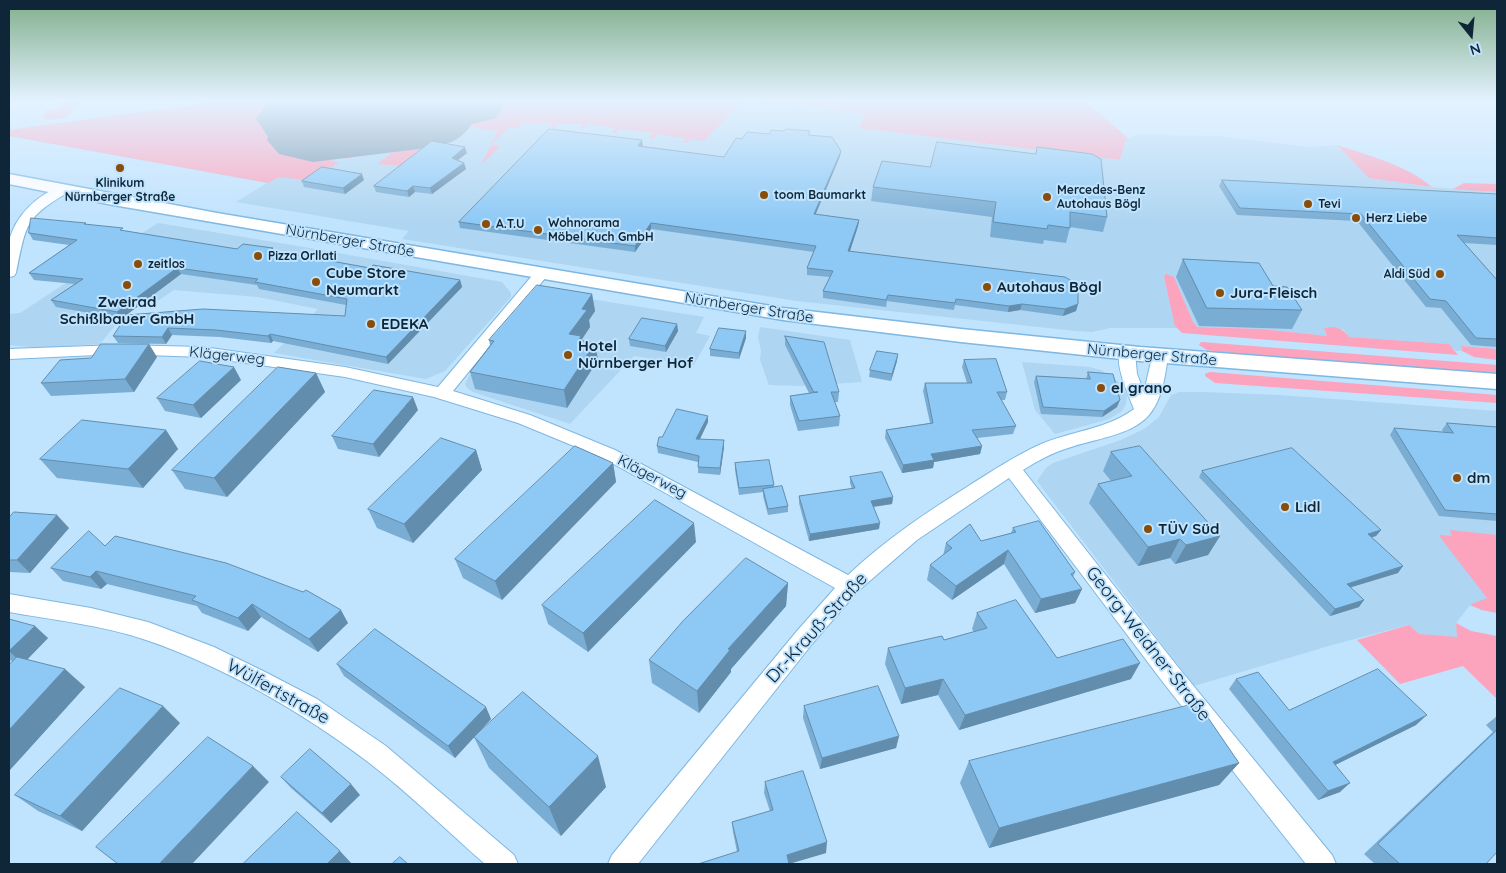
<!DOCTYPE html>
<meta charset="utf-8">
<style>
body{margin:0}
#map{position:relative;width:1506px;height:873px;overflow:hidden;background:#c0e3fe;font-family:Quicksand,sans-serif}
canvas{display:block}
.frame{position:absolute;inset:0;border:10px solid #0e2637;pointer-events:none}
.north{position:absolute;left:1446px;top:10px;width:50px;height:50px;-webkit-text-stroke:4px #c0e3fe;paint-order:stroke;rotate:163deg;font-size:14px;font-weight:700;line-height:20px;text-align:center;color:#0e2637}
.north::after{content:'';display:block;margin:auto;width:18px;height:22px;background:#0e2637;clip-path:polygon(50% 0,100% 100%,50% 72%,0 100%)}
</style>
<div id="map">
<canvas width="1506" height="873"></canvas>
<div class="frame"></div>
<div class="north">N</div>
</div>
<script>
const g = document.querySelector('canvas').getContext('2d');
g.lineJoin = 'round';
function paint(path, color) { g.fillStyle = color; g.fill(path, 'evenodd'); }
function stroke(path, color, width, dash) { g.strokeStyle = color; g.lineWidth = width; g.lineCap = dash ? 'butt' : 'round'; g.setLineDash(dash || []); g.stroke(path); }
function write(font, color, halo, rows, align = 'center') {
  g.font = font + ' Quicksand,sans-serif'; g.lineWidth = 4; g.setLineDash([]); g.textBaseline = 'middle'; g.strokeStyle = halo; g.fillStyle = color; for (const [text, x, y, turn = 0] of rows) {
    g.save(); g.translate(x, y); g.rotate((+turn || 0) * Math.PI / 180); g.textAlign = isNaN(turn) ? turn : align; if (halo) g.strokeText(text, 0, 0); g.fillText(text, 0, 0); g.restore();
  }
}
paint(new Path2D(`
 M230 100H686L705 139 744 100H755L866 114 859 128 1120 160 1125 142 1128 138 1137 135 1217 136 1309 147 1337 145 1369 178 1432 187 1497 192V349L1461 346 1462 351H1456L1448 344 1349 337 1343 329 1326 327 1324 329 1327 336 1262 329 1198 327 1193 322 1174 277H1164L1176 328H1110L1092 332 1076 331 797 301 402 239 409 231 236 202 267 183 9 136V130Z
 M158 223 298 246 502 282 511 293V297L445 371 426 379 274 353 318 309 258 297 174 290 156 302 142 301 122 317 100 344 42 348 9 345V314L20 313Z
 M552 293 704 317 696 333 710 336 694 365 634 356 570 424 473 392 467 388 465 384 469 376 519 315Z
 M760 327 850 340 862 382 800 386 769 385 760 360 761 351 758 337Z
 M1022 362 1089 367 1101 370 1121 383 1127 395 1126 404 1122 411 1109 419 1055 434 1035 410Z
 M1203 392 1279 395 1497 411V613L1482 610 1470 605 1456 623 1457 638 1419 634 1408 625 1332 645 1194 686 1037 481 1046 468 1053 463 1121 440 1144 429 1159 417 1171 395 1179 392Z`), '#aed5f1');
paint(new Path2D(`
 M64 100H81L66 118 48 120 43 118 44 111 56 109Z
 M230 100H428L286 116 281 136V145L339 163 306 180 279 177 268 183 9 136V130Z
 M503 100H744L704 141 691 139 687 143H684L687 139 658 134 654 139 649 138 653 133 620 129 616 133H612L615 128 588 124 583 129 581 128 582 124H557L554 128H551L552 123H522L519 128 510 127 491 145 500 146 481 165 498 131 467 127 461 121 460 112C468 100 490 102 503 100Z
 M755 100H1084L1128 138 1125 142 1120 160 859 128 865 114Z
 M425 109 446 110C451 120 444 127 435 131 418 139 332 150 312 148 304 147 296 145 291 139L292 129 308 122Z
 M434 140 401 166 377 164 393 152 366 148 349 159 326 152Z
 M1337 145C1368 155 1406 165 1432 187L1369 178Z
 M1464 183 1495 184H1497V192L1453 189Z
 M1166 274 1174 277 1193 322 1198 327 1262 329 1327 336 1324 328C1335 325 1343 328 1349 337L1449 344 1458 355 1182 333 1175 326 1164 277Z
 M1201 342 1497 365V373L1219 352 1207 350 1199 345Z
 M1461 346 1497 349V360L1474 357 1462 351Z
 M1210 372 1497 395V403L1215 383 1205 376V374Z
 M1450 530 1497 535V613L1482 610 1470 605 1487 598 1443 541 1439 535 1452 536Z
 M1456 623 1471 631 1497 636V699L1463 666 1400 684 1357 640 1409 625 1419 634 1457 637Z`), '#fca3bd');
paint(new Path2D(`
 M436 100H468L471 125C462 139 451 143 435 147L313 162 279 154 267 140C272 115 289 105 314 111L319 119 314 127 306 132 305 138 313 140 427 126 435 122Z`), '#7694ac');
paint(new Path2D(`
 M269 100H508L496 118 465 126 301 146 269 138 256 119Z`), '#7694ac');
const street = new Path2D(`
 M63 186 69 190 67 193C24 218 26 226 16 273L14 276 9 277C9 266 7 253 9 242 14 217 38 193 63 186Z
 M541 270 546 271 548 274 546 277 453 391 530 415 615 450 848 575C885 540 927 512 970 485 992 471 1015 456 1039 445 1070 431 1106 430 1134 409 1129 396 1113 362 1121 350H1133L1135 353 1137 374 1144 392 1152 357 1154 354H1166L1168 357C1165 376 1162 400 1149 415 1131 436 1093 439 1068 448 1052 453 1037 461 1023 470L1178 667 1332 855 1336 864H1306L1162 681 1009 478 917 540 857 592 812 644 638 864H608L612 855 647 812 797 631 835 588 603 458 518 423 434 397 345 377 203 357 119 354 9 359V349L119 345 203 347 345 367 438 387 536 271Z
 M9 594 91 608 148 622 214 647 267 673 317 699 386 746 514 855 518 864H485C446 830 409 793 368 762 304 713 223 666 146 640 102 625 54 620 9 612Z`);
const secondary = new Path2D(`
 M9 174 217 213 783 308 961 329 1140 347 1497 374V389L1140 361 961 342 783 320 113 205 9 184Z`);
stroke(street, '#7db7e2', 2);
stroke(secondary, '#7db7e2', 3);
paint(street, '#fff');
paint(secondary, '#fff');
paint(new Path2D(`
 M769 134 809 135 841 151 840 156 816 214 859 220 858 226 850 251 1078 304 1076 311 1063 316 1020 310 1008 312 955 305 954 310 887 301 886 307 823 298V291L830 277 807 275V268L814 252 651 229 635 252 460 228 459 222 642 140V146L724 157 742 139Z
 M1037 147 1107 217 1103 232 1070 227 1066 243 1044 240 1043 244 990 237 992 217 871 201 873 187 930 167 1035 154Z
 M467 153 458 160 464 163 466 169 432 194 415 192 409 197 376 192 374 186Z
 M364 180 345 194 304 187 302 181Z
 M1222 180 1497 194V245L1464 243 1497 280V347L1471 345 1441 308 1426 307 1357 221 1237 215 1219 186Z
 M87 225 124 231 237 249 274 251 370 268 460 280 462 287 388 364 273 341 271 343 220 337 172 335 166 344 118 343 113 336 127 315 345 316 346 305 259 289 257 285 181 274 121 319 56 307 51 300 75 284 34 280 29 273 69 245 33 240 29 233Z
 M1183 259 1273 286 1302 310 1292 329 1199 326 1176 277Z
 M592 294 595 311 589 320 590 327 582 339V341L595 343 598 360 567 408 475 389 470 372 490 345 489 340Z
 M677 324 678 331 666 352 630 346 629 339Z
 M785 336 839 392 838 402H835L840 416 839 426 798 431 790 405V396L809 393 785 345Z
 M746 338 739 359 710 356V349Z
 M157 357 134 392 51 396 41 383Z
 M964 360 1007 392 1005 400H1001L1016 426 1013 434 977 438 982 446 980 454 934 462 933 468 902 473 885 438 886 430 930 423 923 391 925 383H967L962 367Z
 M897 361 891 381 869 377 870 370Z
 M1088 372 1117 407 1102 417 1041 414 1034 382 1036 376 1086 379Z
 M316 373 325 392 227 497 185 489 172 470Z
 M241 380 201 418 165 411 157 398Z
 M418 410 379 457 338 449 332 436Z
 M708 422 700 439 724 447 720 475 698 473V462L658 453 657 446 662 437Z
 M1447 423 1497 427V521L1439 516 1390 435 1394 428 1443 432 1442 430Z
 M166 430 178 449 143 488 57 478 40 459Z
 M476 450 482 470 413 543 377 528 368 509Z
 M1111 452 1220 536 1208 555 1175 564 1170 558 1138 566 1089 503 1098 484 1111 481 1103 471Z
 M613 463 616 482 502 600 463 578 455 559Z
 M735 463 774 485V488L788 506V512L768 515 763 496V492L739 495 735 470Z
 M1202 471 1381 530 1376 536 1372 537 1398 573 1351 587 1359 607 1330 616 1199 477Z
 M850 477 893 497 892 504 874 507 879 529 809 541 799 503V496L852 489 850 483Z
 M9 518 69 528 30 573 9 572Z
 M1013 528 1075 572 1073 577 1082 589 1075 603 1035 613 1004 564 952 600 927 580 930 565 943 556 946 543 981 541 1011 533Z
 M696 542 588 652 548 624 542 605Z
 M105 546 348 623 318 652 261 617 248 631 202 613 197 606 107 584 101 589 63 581 51 568Z
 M788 583 786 606 731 669V672L699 713 652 683 649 660Z
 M977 613 1057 658 1131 679 959 730 938 695 901 704 885 664 888 648 944 640 974 632 972 629Z
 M9 619 48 638 27 659 85 687 9 771V665L13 661 9 660Z
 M337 664 491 719 478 733 606 787 561 836 489 768 474 737 455 758 344 676Z
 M1236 679 1289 710 1416 725 1335 765 1340 792 1318 800 1229 689Z
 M804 706 899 736 896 748 820 769 803 718Z
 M1497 716V852L1486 864H1375L1364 854 1493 732 1486 725Z
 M180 723 82 831 38 811 15 795Z
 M969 761 1239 763 1219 785 989 848 960 783Z
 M281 777 360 795 331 823 291 788Z
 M765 782 826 853 789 864 737 852 733 832 732 822 770 811 764 793Z`), '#7aadd3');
paint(new Path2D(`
 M642 140 643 146 638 152V146Z
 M465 147 467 153 454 163 452 158Z
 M841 151 840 156 813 220 814 214Z
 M464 163 466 169 432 194 430 188Z
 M362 174 364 180 345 194 343 188Z
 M413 186 415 192 409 197 407 191Z
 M859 220 858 226 848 257V251Z
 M651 223V229L635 252V246Z
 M177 268 181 274 121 319 117 312Z
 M460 280 462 287 388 364 386 357Z
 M592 294 595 311 589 320 590 327 582 339 584 354 569 334 582 309Z
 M1022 304 1020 310 1008 312 1009 306Z
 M1078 304 1076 311 1063 316 1065 309Z
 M677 324 678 331 666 352 665 346Z
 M168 328 172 335 166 344 162 337Z
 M746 331V338L739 359V353Z
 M270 334 273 341 271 343 268 336Z
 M595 343 598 360 567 408 564 390Z
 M149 344 157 357 134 392 125 379Z
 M898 354 897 361 891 381 892 374Z
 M234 367 241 380 201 418 193 405Z
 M316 373 325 392 227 497 214 478Z
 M413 397 418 410 379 457 373 444Z
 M1120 400 1117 407 1102 417 1104 411Z
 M708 416V422L697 445 696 439Z
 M166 430 178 449 143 488 128 469Z
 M724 440V447L720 475V468Z
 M982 446 980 454 934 462 933 468 902 473 903 465 931 454Z
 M476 450 482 470 413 543 404 524Z
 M613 463 616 482 502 600 495 581Z
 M893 497 892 504 870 507 871 501Z
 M57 515 69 528 30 573 17 560Z
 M694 523 696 542 588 652 583 633Z
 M880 523 879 529 809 541 810 534Z
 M1381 530 1376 536 1363 540 1368 534Z
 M1220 536 1208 555 1175 564 1186 545Z
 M1180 539 1170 558 1138 566 1148 547Z
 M1008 550 1004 564 952 600 956 586Z
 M1403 566 1398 573 1342 590 1347 584Z
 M96 571 107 584 101 589 90 577Z
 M788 583 786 606 731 669V672L699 713 697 691 728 649Z
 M1082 589 1075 603 1035 613 1041 599Z
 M1364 600 1359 607 1330 616 1335 609Z
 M252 604 261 617 248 631 238 618Z
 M341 610 348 623 318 652 309 639Z
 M35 626 48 638 23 664 9 651Z
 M1140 663 1131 679 959 730 965 715Z
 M65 669 85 687 9 771V730Z
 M943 679 938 695 901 704 905 688Z
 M163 706 180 723 82 831 60 816Z
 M486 707 491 719 455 758 448 746Z
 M1427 715 1416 725 1323 771 1333 762Z
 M899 736 896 748 820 769 822 758Z
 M598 756 606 787 561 836 549 807Z
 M1239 763 1219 785 989 848 999 828Z
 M253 766 269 782 192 864H159Z
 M1350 783 1340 792 1318 800 1328 791Z
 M351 784 360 795 331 823 322 813Z
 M827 842 826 853 788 864 787 855Z
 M340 851 352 864H327Z`), '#638dac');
const building = new Path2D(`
 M549 129 642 140 638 146 724 157 736 138 742 139 747 132 769 134 771 130 784 131 786 129 810 131 808 135 832 137 841 151 814 214 859 220 848 251 1065 277 1078 285V304L1065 309 1022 304 1009 306 956 299 955 303 888 295 886 300 823 291 833 271 807 268 816 246 651 223 635 246 459 222Z
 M432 141 465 147 452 158 464 163 430 188 413 186 407 191 374 186Z
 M937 142 1036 154 1037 147 1092 154 1101 159 1107 217 1070 212V228L1048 225 1047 229 993 222 996 202 873 187 882 161 930 167Z
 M322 167 362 174 343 188 302 181Z
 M1222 180 1497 194V238L1457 235 1497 280V339L1476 338 1446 301 1430 299 1361 214 1240 208Z
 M31 218 86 223 84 224 123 228 120 230 237 249 243 244 273 248 270 250 370 268 373 265 460 280 386 357 270 334 268 336 216 330 168 328 162 337 113 336 127 315 203 309 345 316 347 299 255 282 258 279 177 268 117 312 51 300 83 279 29 273 77 240 29 233Z
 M1183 259 1259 263 1273 286 1287 287 1302 310 1207 308Z
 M537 285 592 294 582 309 587 310 569 334 581 336 579 340 595 343 564 390 470 372 494 341 489 340Z
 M642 318 677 324 665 346 629 339Z
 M719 328 746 331 739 353 710 349Z
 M785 336 824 342 839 392H831L840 416 799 421 790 396 818 392H814Z
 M101 344H149L125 379 41 383 60 360 91 358Z
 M877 351 898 354 892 374 870 370Z
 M996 359 1007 392H997L1016 426 972 430 982 446 931 454 934 460 903 465 886 430 933 423 925 383H972L964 360Z
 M200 361 234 367 193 405 157 398Z
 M278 367 316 373 214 478 172 470Z
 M1088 372 1113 374 1120 400 1104 411 1043 407 1036 376 1090 379Z
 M374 390 413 397 373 444 332 436Z
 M677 409 708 416 696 439 724 440 720 468 698 467 699 456 657 446 659 437H662Z
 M82 420 166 430 128 469 40 459Z
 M1447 423 1497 427V514L1445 510 1394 428 1453 433Z
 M441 438 476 450 404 524 368 509Z
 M575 446 613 463 495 581 455 559Z
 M1140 446 1220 536 1186 545 1180 539 1148 547 1098 484 1132 476 1111 452Z
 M1292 448 1381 530 1368 534 1403 566 1347 584 1364 600 1335 609 1202 471Z
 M769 460 774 485 739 488 735 463Z
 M882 472 893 497 871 501 880 523 810 534 799 496 855 488 850 477Z
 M782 486 788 506 768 509 763 489Z
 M655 500 694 523 583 633 542 605Z
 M14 512 57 515 17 560H9V518Z
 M1039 521 1075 572 1071 574 1082 589 1041 599 1008 550 956 586 930 565 952 548 946 543 970 524 981 541 1016 532 1013 528Z
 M89 531 105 546 115 536 226 563 303 592 306 590 341 610 309 639 252 604 238 618 192 600 196 596 96 571 90 577 51 568Z
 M746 558 788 583 728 649 730 650 697 691 649 660 683 621Z
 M1016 600 1057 658 1123 639 1140 663 965 715 943 679 905 688 888 648 942 636 944 640 987 628 977 613Z
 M9 619 35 626 9 651Z
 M375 629 486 707 448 746 337 664Z
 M17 657 65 669 9 730V665Z
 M1378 669 1427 715 1333 762 1350 783 1328 791 1236 679 1258 672 1289 710Z
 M878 686 899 736 822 758 804 706Z
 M120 688 163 706 60 816 15 795Z
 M523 692 598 756 549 807 474 737Z
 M1198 703 1239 763 999 828 969 761Z
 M1497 730V852L1486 864H1400L1378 844Z
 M208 737 253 766 159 864H118L96 847Z
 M310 749 351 784 322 813 281 777Z
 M803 771 827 842 787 855 789 864H698L739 851 732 822 773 810 765 782Z
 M297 812 340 851 327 864H243Z
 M400 857 408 864H392Z`);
paint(building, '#8ec9f5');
stroke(building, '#638dac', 1);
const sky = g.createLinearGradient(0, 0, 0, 223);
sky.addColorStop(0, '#81ae8c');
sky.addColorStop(0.45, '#e3f2ff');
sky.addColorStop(1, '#e3f2ff00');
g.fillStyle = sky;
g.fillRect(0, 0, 1506, 223);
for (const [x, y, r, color] of [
 [120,168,5,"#894d08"],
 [764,195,5,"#894d08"],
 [1047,197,5,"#894d08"],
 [1308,204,5,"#894d08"],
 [1356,218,5,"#894d08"],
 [486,224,5,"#894d08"],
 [538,230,5,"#894d08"],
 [258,256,5,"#894d08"],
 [138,264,5,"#894d08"],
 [1440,274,5,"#894d08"],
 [316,282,5,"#894d08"],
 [127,285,5,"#894d08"],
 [987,287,5,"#894d08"],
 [1220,293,5,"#894d08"],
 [371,324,5,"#894d08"],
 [568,355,5,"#894d08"],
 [1101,388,5,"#894d08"],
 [1457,478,5,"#894d08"],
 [1285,507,5,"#894d08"],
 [1148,529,5,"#894d08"]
]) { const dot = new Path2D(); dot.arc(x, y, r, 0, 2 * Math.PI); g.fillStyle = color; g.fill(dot); stroke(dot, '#c0e3fe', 2); }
write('bold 12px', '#0e2637', '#c0e3fe', [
 ["Klinikum",120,183,"center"],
 ["Nürnberger Straße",120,197,"center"],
 ["Mercedes-Benz",1057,190],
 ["Autohaus Bögl",1057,204],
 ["toom Baumarkt",774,195],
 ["Tevi",1318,204],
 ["Herz Liebe",1366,218],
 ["Wohnorama",548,223],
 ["Möbel Kuch GmbH",548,237],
 ["A.T.U",496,224],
 ["Pizza Orllati",268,256],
 ["zeitlos",148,264],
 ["Aldi Süd",1430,274,"right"]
], 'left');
write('15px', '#0e2637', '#c0e3fe', [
 ["Nürnberger Straße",350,241,10],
 ["Nürnberger Straße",749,308,9],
 ["Nürnberger Straße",1152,355,5],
 ["Klägerweg",227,356,6],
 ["Klägerweg",652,477,28]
]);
write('bold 15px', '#0e2637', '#c0e3fe', [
 ["Cube Store",326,273],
 ["Neumarkt",326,290],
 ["Autohaus Bögl",997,287],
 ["Jura-Fleisch",1230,293],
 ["Zweirad",127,302,"center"],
 ["Schißlbauer GmbH",127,319,"center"],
 ["EDEKA",381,324],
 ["Hotel",578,346],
 ["Nürnberger Hof",578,363],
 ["el grano",1111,388],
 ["dm",1467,478],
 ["Lidl",1295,507],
 ["TÜV Süd",1158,529]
], 'left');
write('18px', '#0e2637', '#c0e3fe', [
 ["Dr.-Krauß-Straße",817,628,-48],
 ["Georg-Weidner-Straße",1148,644,52],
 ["Wülfertstraße",278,692,29]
]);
</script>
